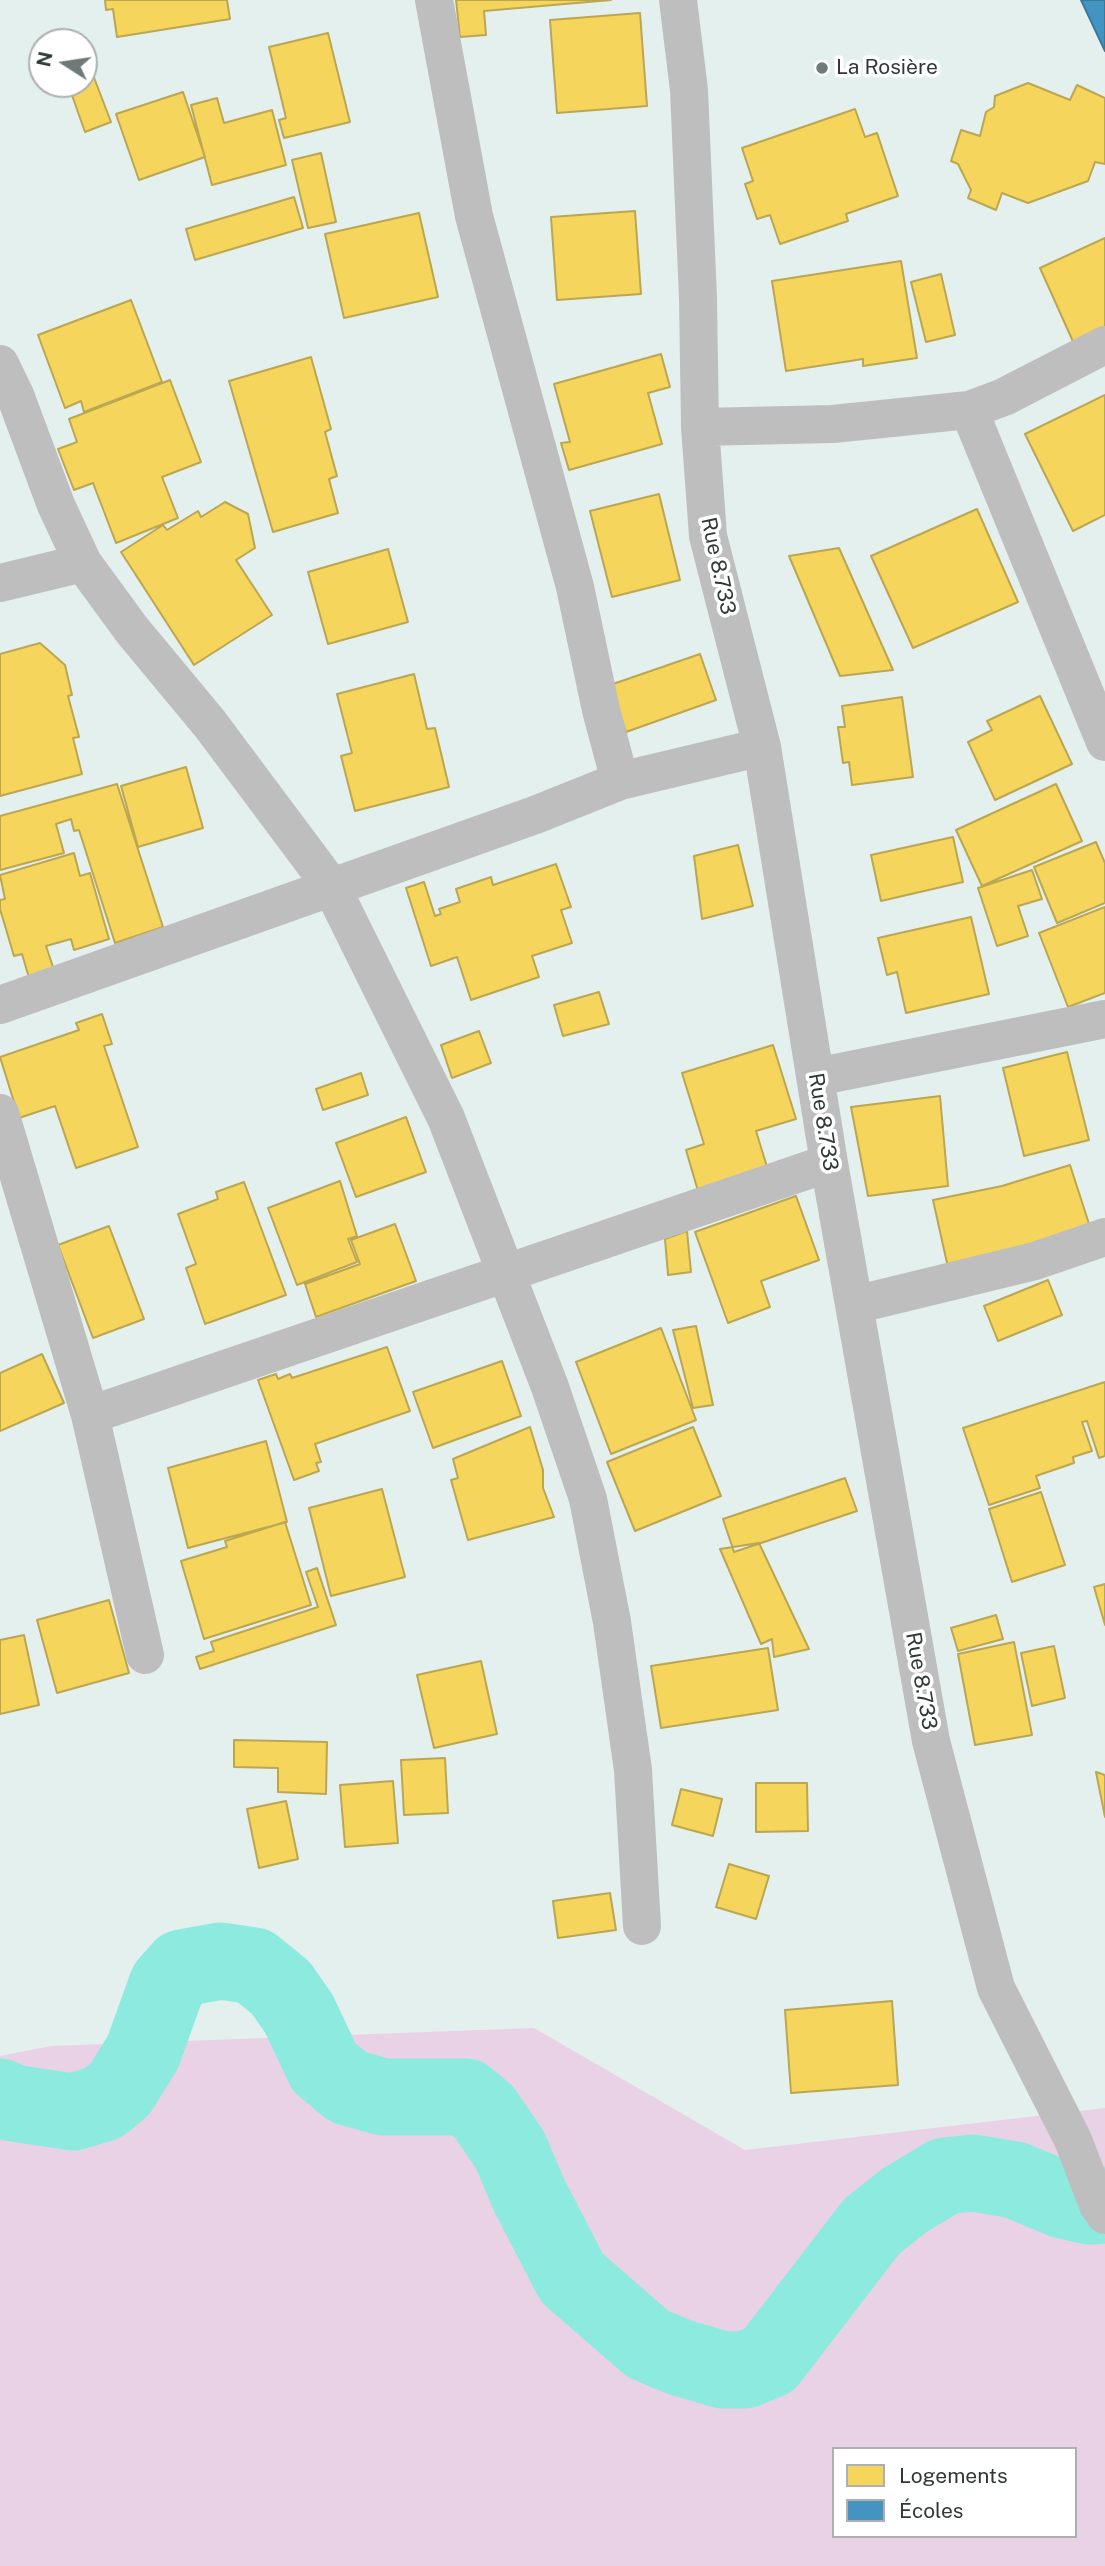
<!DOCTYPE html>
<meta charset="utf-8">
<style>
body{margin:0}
#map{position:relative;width:1105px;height:2566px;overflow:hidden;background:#e4f0ee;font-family:"Public Sans",sans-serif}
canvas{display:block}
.legend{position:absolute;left:832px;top:2447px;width:245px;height:91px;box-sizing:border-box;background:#fff;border:2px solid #acb0af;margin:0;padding:9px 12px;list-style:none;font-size:21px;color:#303938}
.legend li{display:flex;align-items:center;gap:14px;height:35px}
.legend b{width:35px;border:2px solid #acb0af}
.north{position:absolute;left:28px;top:28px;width:70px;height:70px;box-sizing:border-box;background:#fff;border:2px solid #acb0af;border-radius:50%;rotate:282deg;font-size:19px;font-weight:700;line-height:28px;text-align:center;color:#303938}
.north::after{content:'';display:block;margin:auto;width:24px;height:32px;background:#6f7978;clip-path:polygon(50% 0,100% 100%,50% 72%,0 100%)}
</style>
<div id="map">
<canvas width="1105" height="2566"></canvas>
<ul class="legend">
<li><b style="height:19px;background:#f6d55c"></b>Logements</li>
<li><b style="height:19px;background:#4393c3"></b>Écoles</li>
</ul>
<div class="north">N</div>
</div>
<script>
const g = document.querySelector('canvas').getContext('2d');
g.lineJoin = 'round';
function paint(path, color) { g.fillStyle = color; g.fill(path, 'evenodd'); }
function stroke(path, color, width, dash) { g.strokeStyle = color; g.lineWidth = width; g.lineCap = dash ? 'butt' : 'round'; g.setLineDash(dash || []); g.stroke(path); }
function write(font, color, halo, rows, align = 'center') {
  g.font = font + ' "Public Sans",sans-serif'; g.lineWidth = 7; g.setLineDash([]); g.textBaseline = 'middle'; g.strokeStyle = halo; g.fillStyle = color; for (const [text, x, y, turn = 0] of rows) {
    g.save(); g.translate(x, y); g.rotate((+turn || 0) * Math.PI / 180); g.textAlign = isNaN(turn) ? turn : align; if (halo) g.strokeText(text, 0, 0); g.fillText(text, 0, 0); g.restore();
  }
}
paint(new Path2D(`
 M534 2028 745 2150 1105 2108V2566H0V2056L51 2046ZM834 2449H1075V2536H834Z`), '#e9d2e6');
const homes = new Path2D(`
 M105 0H227L230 19 117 37 113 9 106 10Z
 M456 0H611L484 11 486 35 460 37Z
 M640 13 647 106 557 113 550 20Z
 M328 33 350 122 284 138 279 120 286 118 269 47Z
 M88 62 111 122 85 132 68 84H84V63Z
 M1028 83 1070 100 1077 85 1105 98V164L1095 162 1088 181 1028 203 1002 193 996 210 968 198 971 190 958 164 951 161 961 130 980 136 986 112 994 107 995 96Z
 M183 92 205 157 139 180 116 114Z
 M217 98 224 123 272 110 286 165 212 185 191 105Z
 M855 109 865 137 877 133 898 196 846 214 848 221 780 244 770 215 757 219 745 184 753 181 742 148Z
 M321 153 336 222 308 228 292 160Z
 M294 197 303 228 195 260 186 229Z
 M635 211 641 294 557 300 551 217Z
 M419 213 438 297 344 318 325 234Z
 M1105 238V332L1075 346 1040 268Z
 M901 261 917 358 863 366V359L786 371 772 281Z
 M941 274 955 335 926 342 911 282Z
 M131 300 162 382 84 412 81 401 65 408 38 335Z
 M661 354 670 387 648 393 662 444 569 470 561 443 570 442 554 384Z
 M311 357 331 429 325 432 337 476 329 479 338 513 273 532 229 381Z
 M170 380 201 462 162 477 178 518 116 543 93 483 74 490 58 449 77 442 69 419Z
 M1105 395V515L1073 531 1025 434Z
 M659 494 680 580 612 597 590 511Z
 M225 502 248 514 255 548 236 560 272 615 194 665 121 552 163 525 167 530 198 511 201 517Z
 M977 509 1018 602 913 648 871 556Z
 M839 548 893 670 840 676 789 556Z
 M388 549 408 622 328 644 308 572Z
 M40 643 65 665 72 695 68 696 79 737 73 738 82 774 0 796V654Z
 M700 654 716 700 626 732 610 685Z
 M414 674 427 729 435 728 449 787 355 811 341 756 352 753 337 694Z
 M1040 696 1072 764 995 800 968 742 992 730 987 721Z
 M902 697 913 777 852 785 849 762 843 763 838 727H845L842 706Z
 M186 767 203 828 138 847 121 786Z
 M117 784 163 927 115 943 79 830 74 831 71 819 56 824 64 853 0 870V816Z
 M1056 784 1082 841 982 886 956 830Z
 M953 837 963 882 881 901 871 855Z
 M1096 842 1105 863V903L1057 923 1034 867Z
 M738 845 753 906 702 919 694 856Z
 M74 853 80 876 90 873 109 939 74 950 71 939 46 946 55 973 30 981 22 954 14 956 0 909V900L5 899 0 875Z
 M556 864 571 907 561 910 572 943 532 956 539 977 471 1000 457 957 431 966 406 888 424 882 435 916 441 914 439 909 460 902 456 889 491 877 493 885Z
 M1032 870 1042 899 1018 906 1028 936 997 946 978 888Z
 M1105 907V993L1068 1007 1039 933Z
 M971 917 989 994 906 1013 897 972 887 975 878 938Z
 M599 992 609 1024 563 1036 554 1005Z
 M102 1014 112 1044 104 1046 138 1147 76 1168 55 1106 19 1118 0 1057 79 1030 76 1023Z
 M479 1031 491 1063 452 1078 441 1045Z
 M773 1045 796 1119 756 1131 768 1170 698 1191 686 1150 704 1144 682 1073Z
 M1067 1052 1089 1140 1024 1156 1003 1068Z
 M361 1073 368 1095 323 1110 316 1089Z
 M940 1096 948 1186 868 1196 851 1107Z
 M406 1117 426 1172 356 1197 336 1143Z
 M1070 1165 1091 1230 949 1272 933 1200 1002 1186Z
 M340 1181 357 1236 348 1239 357 1262 297 1285 268 1208Z
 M244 1182 286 1295 205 1324 186 1268 196 1264 178 1214 218 1199 216 1192Z
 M796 1196 819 1260 761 1281 770 1307 728 1323 695 1232Z
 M395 1224 416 1281 316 1317 305 1284 360 1264 351 1240Z
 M109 1226 144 1319 93 1338 58 1245Z
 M687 1231 691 1272 668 1275 665 1239Z
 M1048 1280 1062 1315 998 1341 984 1306Z
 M696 1326 713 1405 693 1408 673 1330Z
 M661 1328 696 1420 611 1454 576 1362Z
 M387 1347 410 1411 315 1444 321 1462 316 1463 319 1471 294 1480 258 1380 276 1374 278 1379 290 1374 292 1378Z
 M42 1354 64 1403 0 1431V1373Z
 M502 1361 521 1416 433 1448 413 1392Z
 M1105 1382V1456L1099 1458 1087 1421 1082 1422 1092 1451 1073 1457 1074 1463 1036 1476 1040 1488 989 1505 963 1428Z
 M530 1427 543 1470V1488L554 1517 468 1540 451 1480 458 1478 453 1459Z
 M693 1427 721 1496 635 1531 607 1462Z
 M266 1441 287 1522 188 1548 168 1468Z
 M845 1478 857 1511 734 1552 723 1519Z
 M382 1489 405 1577 331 1596 309 1508Z
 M1041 1492 1065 1565 1012 1582 989 1509Z
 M285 1522 311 1605 204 1639 181 1561 227 1547 225 1541Z
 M759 1543 809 1649 774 1657 772 1639 761 1644 720 1549Z
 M317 1568 336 1625 200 1669 196 1657 214 1651 211 1642 318 1607 306 1572Z
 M1105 1584V1625L1094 1587Z
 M109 1600 129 1673 57 1693 37 1620Z
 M996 1615 1003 1639 958 1651 951 1628Z
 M24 1635 39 1705 0 1714V1640Z
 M1014 1642 1032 1735 975 1745 958 1654Z
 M1054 1646 1065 1698 1032 1706 1021 1653Z
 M768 1648 778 1710 661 1728 651 1666Z
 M481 1661 497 1734 434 1748 417 1675Z
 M234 1740 327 1742 326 1794 278 1792V1768L234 1767Z
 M445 1758 448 1813 404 1815 401 1760Z
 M1096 1772 1105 1775V1817Z
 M393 1781 398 1843 345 1847 340 1785Z
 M756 1783H807L808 1831 756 1832Z
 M681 1789 722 1799 713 1836 672 1825Z
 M286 1801 298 1859 259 1868 247 1809Z
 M729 1864 769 1876 756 1919 716 1907Z
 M610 1893 616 1930 558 1938 553 1901Z
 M892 2001 898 2085 791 2093 785 2010Z`);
paint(homes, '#f6d55c');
stroke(homes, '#bba651', 2);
const schools = new Path2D(`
 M1081 0H1105V51Z`);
paint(schools, '#4393c3');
stroke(schools, '#3d7899', 2);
stroke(new Path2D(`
 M0 2097 13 2103 73 2112 103 2103 120 2089 143 2052 167 1985 182 1968 221 1961 254 1966 281 1988 299 2014 324 2067 348 2087 383 2097H466L484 2112 510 2150 529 2195 572 2278 648 2344 679 2357 723 2370H745L769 2360 872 2226 905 2200 945 2176 973 2173 1015 2180 1063 2200 1089 2206 1105 2205`), '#8cebde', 77);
stroke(new Path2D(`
 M678 0 689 90 698 298 700 427 708 536 762 747 829 1163 931 1741 996 1988 1073 2140 1098 2205 1105 2215
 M0 364 15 395 56 505 83 563 132 630 210 724 331 886 446 1118 550 1387 588 1499 612 1622 633 1770 642 1926
 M969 410 1105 742
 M700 427 833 424 969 410 1004 397 1105 345
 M0 583 83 563
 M620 781 762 747
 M0 1005 535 815 620 781 601 710 575 587 474 216 434 0
 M816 1077 1105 1019
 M0 1113 90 1415
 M854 1305 1035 1261 1105 1237
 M145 1655 90 1415 829 1163`), '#bfbebf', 38);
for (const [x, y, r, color] of [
 [822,68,7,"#6f7978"]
]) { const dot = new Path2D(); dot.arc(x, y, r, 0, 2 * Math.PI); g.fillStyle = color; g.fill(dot); stroke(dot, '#fff', 2.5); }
write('21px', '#303938', '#fff', [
 ["La Rosière",836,68]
], 'left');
write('21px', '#303938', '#fff', [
 ["Rue 8.733",718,566,78],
 ["Rue 8.733",823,1122,81],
 ["Rue 8.733",921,1681,80]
]);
</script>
